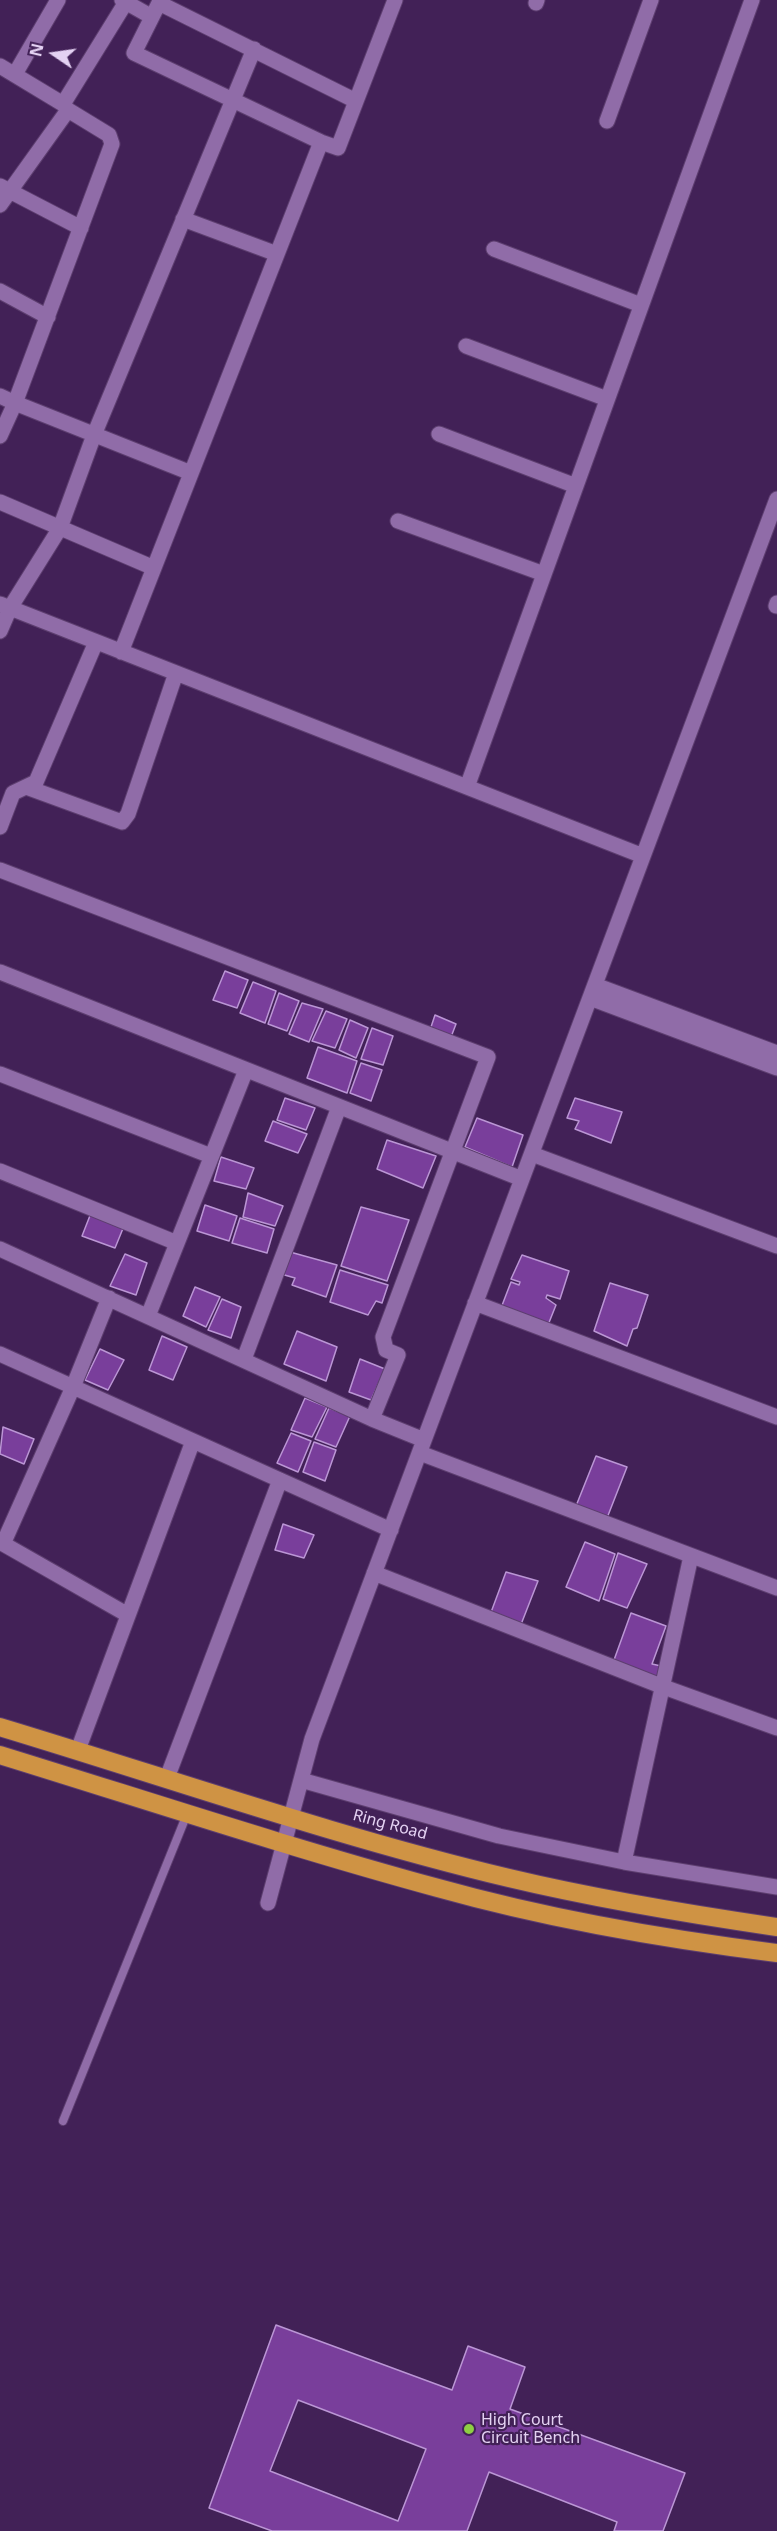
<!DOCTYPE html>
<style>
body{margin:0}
#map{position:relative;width:777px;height:2531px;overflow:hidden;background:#422157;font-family:"Noto Sans",sans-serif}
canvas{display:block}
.north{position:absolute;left:24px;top:24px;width:60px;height:60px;-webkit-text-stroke:4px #422157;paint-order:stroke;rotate:283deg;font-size:16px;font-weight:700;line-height:24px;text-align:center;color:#e4d2f3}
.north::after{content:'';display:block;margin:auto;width:21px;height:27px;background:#e4d2f3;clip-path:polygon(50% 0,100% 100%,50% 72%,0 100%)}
</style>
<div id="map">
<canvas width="777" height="2531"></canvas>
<div class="north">N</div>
</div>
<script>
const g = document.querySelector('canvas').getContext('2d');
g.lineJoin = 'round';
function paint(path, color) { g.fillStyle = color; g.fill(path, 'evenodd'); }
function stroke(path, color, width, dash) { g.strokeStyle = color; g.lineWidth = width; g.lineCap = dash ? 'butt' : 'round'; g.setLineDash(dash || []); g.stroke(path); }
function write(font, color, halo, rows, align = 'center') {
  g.font = font + ' "Noto Sans",sans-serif'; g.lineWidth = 4.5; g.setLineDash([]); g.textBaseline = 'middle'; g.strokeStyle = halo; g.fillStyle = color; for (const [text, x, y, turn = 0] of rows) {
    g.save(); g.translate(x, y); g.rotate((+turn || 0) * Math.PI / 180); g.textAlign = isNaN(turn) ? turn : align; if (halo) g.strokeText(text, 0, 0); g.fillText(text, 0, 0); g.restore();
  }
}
const building = new Path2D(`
 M225 971 248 980 237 1008 213 1000Z
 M253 982 276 991 265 1023 240 1013Z
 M279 993 299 1001 287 1031 268 1024Z
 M302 1003 323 1009 309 1042 289 1034Z
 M326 1011 347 1019 335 1048 312 1041Z
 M435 1015 456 1024 451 1037 430 1030Z
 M350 1020 368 1028 356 1058 339 1050Z
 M372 1028 393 1036 383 1065 361 1059Z
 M318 1047 357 1061 347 1093 307 1078Z
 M361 1063 382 1070 371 1101 350 1093Z
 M285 1098 315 1108 306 1130 277 1120Z
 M575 1098 622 1112 611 1143 575 1129 579 1121 567 1118Z
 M477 1118 523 1135 512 1167 465 1147Z
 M273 1121 307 1134 298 1153 265 1141Z
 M387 1140 436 1156 423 1188 377 1169Z
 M221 1157 254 1168 246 1189 214 1181Z
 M248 1193 283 1206 275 1226 243 1217Z
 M205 1205 237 1216 229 1241 197 1231Z
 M361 1207 409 1220 387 1281 341 1266Z
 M91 1213 124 1226 115 1248 82 1236Z
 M240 1218 274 1229 267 1253 232 1243Z
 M290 1252 337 1265 326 1297 292 1285 295 1278 281 1274Z
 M125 1254 147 1263 136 1295 110 1286Z
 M522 1255 569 1271 560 1299 547 1295 546 1298 556 1305 548 1325 501 1308 511 1282 519 1285 520 1282 511 1279Z
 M340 1270 388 1285 382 1303 376 1301 368 1315 330 1302Z
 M610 1283 648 1295 637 1328 633 1329 627 1346 594 1331Z
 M195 1287 220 1297 206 1327 183 1316Z
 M222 1299 241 1307 231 1338 208 1330Z
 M297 1331 337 1347 326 1381 284 1364Z
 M162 1336 187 1347 173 1380 149 1370Z
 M100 1349 124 1360 108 1390 85 1380Z
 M360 1359 385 1369 371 1400 349 1392Z
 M305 1398 327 1407 312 1437 291 1430Z
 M329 1408 350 1416 336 1447 315 1439Z
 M3 1427 34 1439 24 1464 0 1454Z
 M291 1433 311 1441 298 1472 277 1463Z
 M314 1442 336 1450 325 1481 303 1472Z
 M596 1456 627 1467 607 1518 576 1506Z
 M283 1524 314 1535 304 1558 275 1550Z
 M585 1542 615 1554 599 1601 566 1587Z
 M618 1553 647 1564 627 1608 603 1599Z
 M506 1572 538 1581 520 1627 490 1615Z
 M631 1613 666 1626 652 1664 661 1666 657 1677 614 1660Z
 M276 2325 452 2390 468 2346 525 2367 510 2409 685 2473 663 2531H614L617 2522 489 2472 467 2531H272L209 2508ZM298 2400 426 2449 398 2521 270 2471Z`);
paint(building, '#793e9b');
stroke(building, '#bb96d5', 1.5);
const lane = new Path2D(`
 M63 2121 187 1814`);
const street = new Path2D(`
 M122 0 152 17 159 3 356 101
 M536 3 537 0
 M152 17 134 53 321 142
 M0 66 63 104 68 110 0 205
 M15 74 58 0
 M63 104 126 2
 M68 110 109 135 112 144 15 403 191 473
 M607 121 651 0
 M0 186 81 228
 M183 219 277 254
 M494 249 641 305
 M0 291 48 317
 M466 346 607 399
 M0 396 15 403 0 436
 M439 434 576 486
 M0 502 154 568
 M398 521 544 574
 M0 604 643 856
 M776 606 777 603
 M0 631 10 608 60 528 94 435 254 49
 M121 652 321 142 338 148 395 0
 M26 787 122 822 128 814 176 673
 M467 787 752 0
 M0 827 13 793 36 782 96 642
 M0 870 488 1057 383 1337 386 1350 398 1355 372 1419
 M0 972 522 1179
 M595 985 777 1053
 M590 998 777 1068
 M0 1074 211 1156
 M532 1154 777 1246
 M0 1171 177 1243
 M0 1249 372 1419 424 1440
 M475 1303 777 1417
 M148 1316 246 1070
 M0 1354 391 1530
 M244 1359 339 1107
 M420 1453 777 1588
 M0 1542 128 1615
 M3 1544 73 1387 109 1298
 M374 1573 661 1686 777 1728
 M78 1750 193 1441
 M167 1778 280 1480
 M301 1780 499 1836 624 1862 777 1887
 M624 1862 691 1556
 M268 1903 312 1739 777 499`);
const highway = new Path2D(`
 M0 1727C169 1778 337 1837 509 1878 597 1899 688 1914 777 1927
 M0 1755C146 1800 291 1848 438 1888 549 1919 664 1939 777 1953`);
stroke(lane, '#5d3e6f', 10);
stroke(street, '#5d3e6f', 17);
stroke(highway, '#5d3e6f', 20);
stroke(lane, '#906ca8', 8);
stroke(street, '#906ca8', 15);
stroke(highway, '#cf9344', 18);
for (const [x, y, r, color] of [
 [469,2429,6,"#8ece43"]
]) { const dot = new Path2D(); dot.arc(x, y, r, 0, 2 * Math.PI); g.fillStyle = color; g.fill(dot); stroke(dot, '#422157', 2); }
write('16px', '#e4d2f3', '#422157', [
 ["Ring Road",390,1825,15]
]);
write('16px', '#e4d2f3', '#422157', [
 ["High Court",481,2420],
 ["Circuit Bench",481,2438]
], 'left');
</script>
